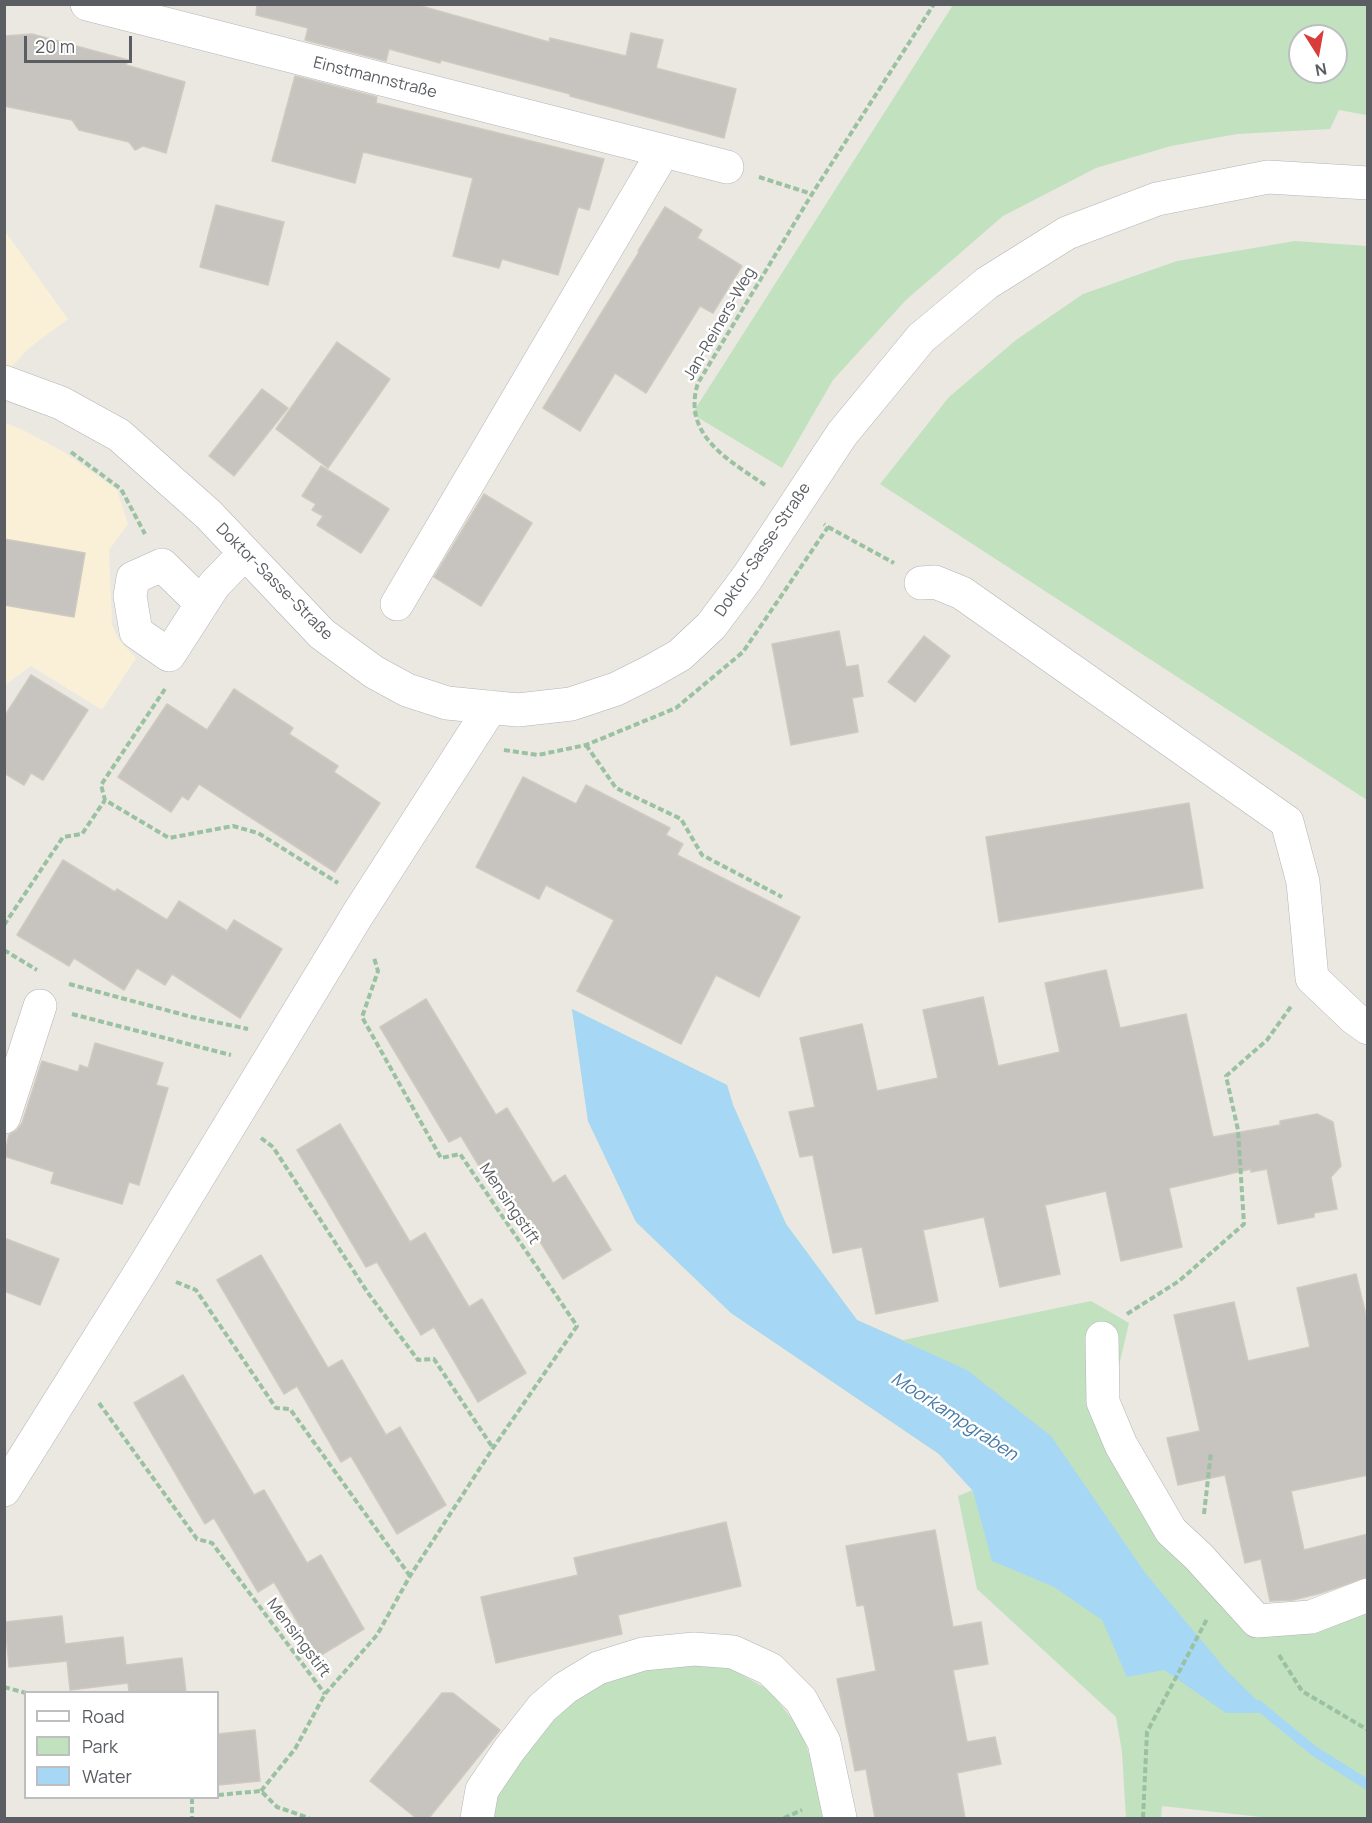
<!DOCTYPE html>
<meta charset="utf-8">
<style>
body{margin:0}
#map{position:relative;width:1372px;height:1823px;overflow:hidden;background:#ebe8e1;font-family:Manrope,sans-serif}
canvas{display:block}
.frame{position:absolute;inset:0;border:6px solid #5a5d61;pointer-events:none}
.legend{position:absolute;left:24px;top:1691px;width:195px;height:108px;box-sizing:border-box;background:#fff;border:2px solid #bdbec0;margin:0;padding:8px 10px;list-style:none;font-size:18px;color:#5a5d61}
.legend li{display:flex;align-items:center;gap:12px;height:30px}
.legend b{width:30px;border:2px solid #bdbec0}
.north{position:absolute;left:1288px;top:24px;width:60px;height:60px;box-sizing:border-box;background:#fff;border:2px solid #bdbec0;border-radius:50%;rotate:169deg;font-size:16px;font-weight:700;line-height:24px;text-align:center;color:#5a5d61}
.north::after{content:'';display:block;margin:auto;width:21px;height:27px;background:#d83d3b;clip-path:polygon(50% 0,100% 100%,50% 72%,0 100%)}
.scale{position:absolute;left:24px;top:36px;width:108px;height:27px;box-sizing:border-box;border:3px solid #5a5d61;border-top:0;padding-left:8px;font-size:18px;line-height:21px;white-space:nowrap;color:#5a5d61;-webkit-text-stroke:4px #fff;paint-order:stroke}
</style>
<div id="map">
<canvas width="1372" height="1823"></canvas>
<div class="frame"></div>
<ul class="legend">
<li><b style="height:8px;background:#fff"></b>Road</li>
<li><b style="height:16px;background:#c2e1bf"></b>Park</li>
<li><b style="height:16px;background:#a6d8f6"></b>Water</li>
</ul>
<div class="north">N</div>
<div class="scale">20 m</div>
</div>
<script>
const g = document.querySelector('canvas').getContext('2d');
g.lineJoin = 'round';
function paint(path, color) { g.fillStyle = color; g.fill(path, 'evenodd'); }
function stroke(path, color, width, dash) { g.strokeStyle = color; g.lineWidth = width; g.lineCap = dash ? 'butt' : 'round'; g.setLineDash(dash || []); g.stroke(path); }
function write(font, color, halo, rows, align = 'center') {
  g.font = font + ' Manrope,sans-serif'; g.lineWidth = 5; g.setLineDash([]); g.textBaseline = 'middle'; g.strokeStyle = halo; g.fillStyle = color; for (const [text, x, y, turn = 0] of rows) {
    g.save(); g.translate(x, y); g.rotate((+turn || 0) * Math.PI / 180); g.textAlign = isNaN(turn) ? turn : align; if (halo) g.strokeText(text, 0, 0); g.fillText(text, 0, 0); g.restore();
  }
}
paint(new Path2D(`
 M4 230 68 319 29 348 5 374Z
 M5 423 21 429 64 452 117 490 128 524 109 550 112 625 118 639 136 658 102 710 31 666 5 685Z`), '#faf0d7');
paint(new Path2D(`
 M953 5H1367V113L1366 115 1339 110 1330 129 1237 134 1171 146 1096 168 1003 216 906 300 833 380 782 468 692 414ZM1300 36H1336V72H1300Z
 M1295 241 1367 246V800L880 484 949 397 1016 340 1083 294 1177 261Z
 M572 1009 727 1085 733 1105 786 1224 857 1320 903 1340 1091 1301 1129 1323 1116 1378 1124 1423 1180 1517 1260 1611 1303 1607 1367 1580V1818H1270L1162 1806 1161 1818H1126L1122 1752 1116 1717 977 1589 958 1496 973 1490 939 1454 731 1313 636 1222 588 1121Z
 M717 1661 769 1690 801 1730 816 1775 824 1818H489L506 1774 558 1708 599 1682 667 1662Z`), '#c2e1bf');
paint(new Path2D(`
 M572 1009 727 1085 733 1105 786 1224 857 1320 967 1370 1051 1436 1146 1574 1227 1671 1270 1713H1226L1164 1670 1127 1677 1102 1620 1054 1587 992 1561 973 1491 939 1454 731 1313 636 1222 588 1121Z`), '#a6d8f6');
stroke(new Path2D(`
 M1258 1705 1314 1751 1368 1785`), '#a6d8f6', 10);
const building = new Path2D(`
 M257 4H414L549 42 550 38 626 56 631 33 663 40 656 68 736 89 724 138 570 96V94L441 60 440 63 389 49 386 61 305 40 308 28 256 15Z
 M32 34 128 60 126 65 185 82 166 153 143 146 135 150 129 142 79 130 72 120 4 106V36Z
 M295 76 377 97 376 103 604 159 589 210 578 207 558 275 502 259 499 268 453 256 473 178 363 152 355 183 272 161Z
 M216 205 284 222 268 285 200 267Z
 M665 207 702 230 697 238 742 266 713 313 700 306 646 393 615 373 580 431 543 408 639 252 638 251Z
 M337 342 390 379 328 468 276 429Z
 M262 389 288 408 234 476 209 456Z
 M321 466 389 509 361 553 317 525 323 516 312 510 316 504 302 496Z
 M484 494 532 523 481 606 434 577Z
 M4 539 85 553 74 617 4 605Z
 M839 631 846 667 858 665 863 696 852 698 858 732 791 745 772 644Z
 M924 636 950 656 915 702 888 682Z
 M31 675 88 710 43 780 31 773 24 785 4 773V717Z
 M234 689 293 728 289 734 338 766 334 772 380 803 335 872 199 784 188 800 182 796 171 812 118 777 167 704 207 730Z
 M523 777 576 804 586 785 670 828 666 835 683 844 677 855 800 917 759 997 716 975 681 1044 577 991 614 920 546 885 539 899 476 867Z
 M1189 803 1203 888 999 922 986 837Z
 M63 860 115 892 117 889 167 920 179 901 227 931 234 920 282 949 240 1018 172 974 165 985 137 968 124 990 74 958 69 966 17 935Z
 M1106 970 1120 1028 1186 1014 1213 1137 1280 1125V1121L1317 1114 1333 1122 1341 1166 1331 1177 1337 1209 1314 1213V1217L1278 1224 1267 1169 1251 1172V1169L1169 1188 1182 1247 1121 1261 1106 1191 1045 1205 1060 1274 1000 1287 984 1217 923 1230 938 1301 876 1314 862 1247 833 1253 813 1155 800 1157 789 1112 815 1107 800 1038 862 1024 877 1091 938 1078 923 1010 983 997 998 1066 1060 1052 1045 983Z
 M426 999 496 1115 507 1108 553 1183 565 1175 611 1250 563 1279 517 1204 506 1211 461 1136 449 1142 380 1027Z
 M95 1043 163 1063 156 1085 168 1088 139 1185 129 1182 122 1204 51 1183 54 1172 4 1156 9 1135 17 1130 22 1123 42 1061 78 1072 80 1065 88 1068Z
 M340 1124 410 1242 425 1233 469 1307 482 1299 526 1373 478 1402 434 1327 421 1335 377 1262 366 1267 297 1150Z
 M4 1238 59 1259 40 1305 4 1291Z
 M261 1255 328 1368 342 1360 386 1435 400 1427 446 1505 397 1534 351 1456 341 1462 297 1386 284 1394 217 1280Z
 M1356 1274 1368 1323V1475L1291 1491 1304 1550 1368 1534V1577L1321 1593 1293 1600 1270 1601 1261 1559 1245 1563 1225 1475 1178 1485 1167 1438 1200 1431 1174 1315 1234 1302 1248 1361 1310 1347 1297 1288Z
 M183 1375 254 1495 264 1490 307 1563 321 1555 364 1629 318 1657 274 1582 258 1592 214 1518 205 1524 134 1403Z
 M726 1522 741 1586 618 1615 622 1634 496 1663 481 1597 578 1575 574 1558Z
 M935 1530 953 1627 981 1622 988 1664 953 1670 967 1742 995 1737 1001 1764 957 1773 965 1818H875L866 1769 855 1771 837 1679 876 1671 864 1605 857 1606 846 1546Z
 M62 1616 65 1644 123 1637 126 1665 182 1658 186 1692H129L128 1683 70 1690 67 1661 9 1667 5 1622Z
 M442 1693H453L500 1730 429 1818H416L370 1781Z
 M255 1730 260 1781 218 1785V1734Z`);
paint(building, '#c7c3be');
stroke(building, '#cfcac0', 1.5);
const minor = new Path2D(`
 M87 4 727 167
 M4 382 61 403 119 435 208 514 322 634 374 672 407 690 447 703 518 710 571 704 616 689 652 671 680 655 711 626 747 578 842 434 921 338 987 283 1067 233 1157 199 1268 177 1368 183
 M921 583 935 582 962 593 1287 822 1303 882 1312 978 1354 1018 1368 1028
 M202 604 162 565 133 578 130 596 136 632 169 655 214 585 245 553
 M397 604 663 152
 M4 1117 40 1006
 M1102 1338 1103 1402 1121 1445 1171 1531 1198 1556 1257 1621 1311 1617 1368 1595
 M4 1490 143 1268 358 914 491 707
 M477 1818 482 1790 509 1750 542 1708 565 1688 598 1668 643 1654 694 1649 733 1652 770 1669 801 1700 824 1742 840 1818`);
stroke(minor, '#b2b4b8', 34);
stroke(new Path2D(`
 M759 177 812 194
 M71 452 121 489 145 534
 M765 485C730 461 681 435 698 383L812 194 934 4
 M828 527 894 563
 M165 689 101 785 105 800 169 838 233 826 258 833 338 883
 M586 745 616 788 681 819 702 855 782 897
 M504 750 538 755 586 745 676 708 743 652 828 527 824 524
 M4 925 63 837 82 834 105 800
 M4 950 37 970
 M69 984 192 1017 248 1029
 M72 1014 231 1055
 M261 1138 273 1147 368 1293 418 1360 434 1359 493 1448
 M176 1282 196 1290 276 1408 290 1409 410 1576
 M1127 1314 1179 1281 1244 1224 1238 1130 1226 1076 1267 1040 1292 1005
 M99 1403 197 1539 212 1543 325 1694
 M1204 1514 1211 1452
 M1279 1655 1302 1691 1368 1730
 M4 1687 26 1693
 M261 1791 295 1749 325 1694 377 1635 410 1576 493 1448 577 1326 460 1154 441 1158 362 1017 378 971 374 958
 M218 1795 261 1791 277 1807 309 1818
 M192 1798V1818
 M784 1818 802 1810
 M1143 1818 1147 1732 1207 1619`), '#9ac1a2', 4, [6, 3]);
stroke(minor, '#fff', 33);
write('16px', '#5a5d61', '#fff', [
 ["Einstmannstraße",375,78,14],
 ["Jan-Reiners-Weg",720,324,-60],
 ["Doktor-Sasse-Straße",763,550,-56],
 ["Doktor-Sasse-Straße",274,582,45],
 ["Mensingstift",509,1204,56],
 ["Mensingstift",298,1638,53]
]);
write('italic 18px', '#467aa6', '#fff', [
 ["Moorkampgraben",954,1417,33]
]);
</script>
